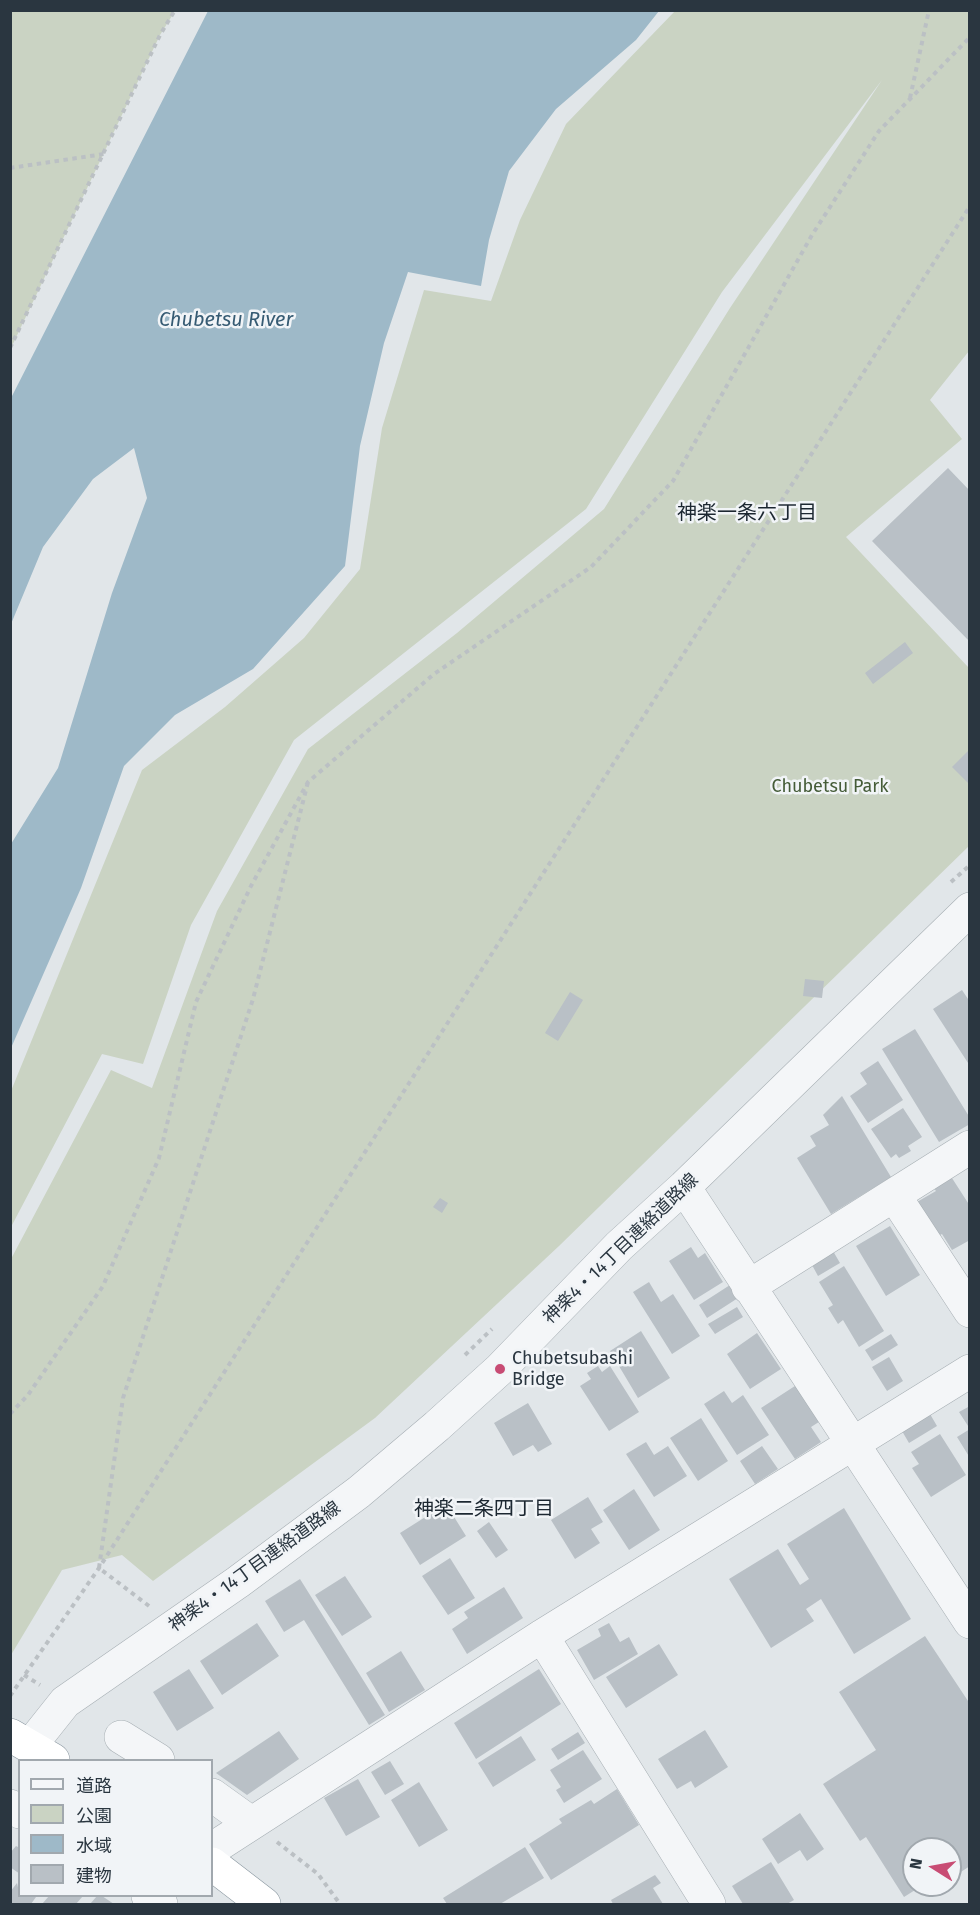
<!DOCTYPE html>
<meta charset="utf-8">
<style>
body{margin:0}
#map{position:relative;width:980px;height:1915px;overflow:hidden;background:#e1e6e9;font-family:"Fira Sans","Noto Sans JP",sans-serif}
canvas{display:block}
.frame{position:absolute;inset:0;border:12px solid #2a3640;pointer-events:none}
.legend{position:absolute;left:18px;top:1759px;width:195px;height:138px;box-sizing:border-box;background:#f1f4f7;border:2px solid #a1a8ae;margin:0;padding:8px 10px;list-style:none;font-size:18px;color:#2a3640}
.legend li{display:flex;align-items:center;gap:12px;height:30px}
.legend b{width:30px;border:2px solid #a1a8ae}
.north{position:absolute;left:902px;top:1837px;width:60px;height:60px;box-sizing:border-box;background:#f1f4f7;border:2px solid #a1a8ae;border-radius:50%;rotate:281deg;font-size:16px;font-weight:700;line-height:24px;text-align:center;color:#2a3640}
.north::after{content:'';display:block;margin:auto;width:21px;height:27px;background:#c84c74;clip-path:polygon(50% 0,100% 100%,50% 72%,0 100%)}
</style>
<div id="map">
<canvas width="980" height="1915"></canvas>
<div class="frame"></div>
<ul class="legend">
<li><b style="height:8px;background:#f4f6f8"></b>道路</li>
<li><b style="height:16px;background:#cad3c3"></b>公園</li>
<li><b style="height:16px;background:#9eb9c8"></b>水域</li>
<li><b style="height:16px;background:#b9c0c6"></b>建物</li>
</ul>
<div class="north">N</div>
</div>
<script>
const g = document.querySelector('canvas').getContext('2d');
g.lineJoin = 'round';
function paint(path, color) { g.fillStyle = color; g.fill(path, 'evenodd'); }
function stroke(path, color, width, dash) { g.strokeStyle = color; g.lineWidth = width; g.lineCap = dash ? 'butt' : 'round'; g.setLineDash(dash || []); g.stroke(path); }
function write(font, color, halo, rows, align = 'center') {
  g.font = font + ' "Fira Sans","Noto Sans JP",sans-serif'; g.lineWidth = 5; g.setLineDash([]); g.textBaseline = 'middle'; g.strokeStyle = halo; g.fillStyle = color; for (const [text, x, y, turn = 0] of rows) {
    g.save(); g.translate(x, y); g.rotate((+turn || 0) * Math.PI / 180); g.textAlign = isNaN(turn) ? turn : align; if (halo) g.strokeText(text, 0, 0); g.fillText(text, 0, 0); g.restore();
  }
}
paint(new Path2D(`
 M11 10 175 11 160 35 11 348Z
 M675 11H969V351L930 400 962 439 846 537 969 668V846L559 1246 375 1418 153 1581 122 1555 62 1570 11 1655V1259L111 1070 152 1088 217 911 308 749 457 633 604 509 730 308 882 80 722 292 586 509 294 740 191 925 143 1064 102 1054 11 1227V1091L142 770 225 707 304 638 360 569 382 428 424 290 491 301 520 220 566 124Z`), '#cad3c3');
paint(new Path2D(`
 M208 11H659L636 40 556 109 509 171 489 240 481 286 408 272 384 343 360 446 345 566 253 669 175 715 124 766 81 888 11 1048V844L58 768 112 593 147 498 134 448 93 479 43 547 11 624V398Z`), '#9eb9c8');
paint(new Path2D(`
 M948 468 970 491V642L872 541Z
 M905 642 913 653 873 684 865 673Z
 M970 749V785L952 767Z
 M805 979 824 981 822 998 803 996Z
 M962 990 970 1002V1066L933 1009Z
 M570 992 583 1000 558 1041 545 1033Z
 M915 1029 970 1118V1124L939 1142 882 1049Z
 M878 1061 903 1100 868 1123 850 1096 867 1084 860 1073Z
 M842 1096 891 1177 831 1214 797 1158 816 1146 810 1136 829 1125 823 1115Z
 M903 1108 922 1137 908 1146 911 1151 899 1158 896 1154 891 1158 871 1129Z
 M950 1175 970 1206V1240L952 1250 942 1234 938 1236 917 1202 936 1191 932 1186Z
 M440 1198 448 1203 442 1213 433 1207Z
 M890 1226 920 1275 886 1296 856 1246Z
 M691 1247 698 1258 705 1253 723 1282 694 1300 669 1261Z
 M833 1251 840 1263 818 1276 812 1265Z
 M844 1266 884 1331 859 1347 843 1320 838 1324 828 1308 833 1305 819 1282Z
 M649 1282 661 1302 673 1294 700 1336 672 1354 633 1292Z
 M730 1285 738 1298 707 1318 699 1305Z
 M737 1307 743 1317 715 1334 708 1324Z
 M641 1331 670 1378 638 1398 610 1351Z
 M757 1333 781 1369 750 1389 727 1354Z
 M891 1334 898 1345 872 1361 865 1350Z
 M889 1357 903 1381 887 1391 872 1367Z
 M598 1366 602 1372 610 1366 639 1412 609 1431 580 1386 591 1379 587 1373Z
 M798 1384 822 1420 811 1427 821 1442 795 1459 761 1408Z
 M724 1391 732 1403 743 1395 769 1435 737 1455 704 1404Z
 M528 1403 552 1444 538 1452 533 1445 513 1456 494 1423Z
 M970 1406V1429L959 1412Z
 M930 1414 937 1426 909 1443 902 1431Z
 M701 1418 728 1461 698 1481 670 1438Z
 M970 1429V1458L957 1437Z
 M940 1434 966 1475 931 1497 912 1468 919 1464 911 1452Z
 M646 1442 654 1455 668 1446 687 1476 654 1497 626 1454Z
 M762 1446 778 1469 755 1484 740 1461Z
 M634 1489 660 1530 629 1550 603 1510Z
 M588 1497 603 1522 591 1529 600 1543 575 1559 551 1520Z
 M446 1504 466 1536 420 1565 400 1533Z
 M844 1508 911 1619 854 1654 821 1599 806 1609 814 1621 771 1648 729 1579 778 1549 800 1585 809 1579 787 1544Z
 M489 1522 508 1550 496 1558 477 1531Z
 M450 1558 475 1598 448 1615 422 1576Z
 M345 1576 372 1617 342 1636 315 1595Z
 M300 1579 385 1715 369 1725 304 1620 284 1632 265 1601Z
 M504 1587 523 1618 467 1654 452 1629 468 1618 464 1612Z
 M257 1623 279 1656 222 1695 200 1661Z
 M609 1623 620 1642 629 1637 638 1654 594 1680 577 1650 601 1636 598 1629Z
 M925 1636 970 1704V1866L950 1879V1849H914V1885H923L904 1897 866 1837 860 1841 823 1784 876 1750 839 1692Z
 M659 1644 678 1675 626 1708 606 1677Z
 M401 1651 425 1690 389 1712 366 1673Z
 M189 1669 214 1708 177 1731 153 1692Z
 M539 1669 561 1704 476 1759 454 1723Z
 M705 1730 728 1767 695 1788 691 1781 677 1789 658 1759Z
 M279 1731 299 1759 247 1795 216 1773Z
 M578 1732 585 1743 558 1760 551 1749Z
 M521 1736 536 1760 493 1787 478 1763Z
 M583 1750 602 1779 564 1803 556 1790 561 1787 550 1770Z
 M390 1761 404 1784 385 1795 371 1772Z
 M358 1779 380 1817 346 1836 324 1798Z
 M419 1782 448 1830 419 1847 391 1800Z
 M617 1789 639 1825 551 1880 529 1844 562 1823 559 1819 591 1800 594 1804Z
 M800 1813 824 1849 807 1861 800 1850 778 1864 762 1839Z
 M16 1846 20 1848V1874L10 1867V1853Z
 M525 1847 544 1878 500 1904H447L443 1898Z
 M771 1862 794 1900 787 1904H743L732 1886Z
 M655 1875 661 1883 653 1888 663 1904H613L611 1900Z
 M17 1883 20 1896 36 1897 31 1904H10V1892Z
 M49 1896H83L76 1904H42Z
 M97 1896H102L114 1904H90Z`), '#b9c0c6');
const minor = new Path2D(`
 M684 1187 970 1622
 M894 1195 970 1311
 M748 1287 970 1147
 M542 1636 709 1904
 M121 1737 158 1760
 M30 1746 65 1702 238 1582 359 1492 437 1426 500 1369 619 1246 684 1187 970 909
 M212 1795 251 1823
 M10 1806 20 1812
 M212 1849 542 1636 970 1371
 M148 1896 161 1904`);
const highway = new Path2D(`
 M10 1735 53 1760
 M212 1864 264 1904`);
stroke(minor, '#a6aeb3', 34);
stroke(highway, '#89969f', 34);
stroke(new Path2D(`
 M910 98 929 10
 M10 168 104 154
 M10 348 160 35 175 10
 M951 882 970 865
 M465 1355 492 1329
 M10 1414 28 1395 103 1286 159 1158 196 1002 251 886 308 782 434 674 591 567 673 481 812 235 879 131 970 37
 M149 1606 99 1568 123 1398 253 999 308 782
 M24 1675 40 1685
 M10 1696 99 1568 970 206
 M277 1842 318 1874 340 1904`), '#bbc0c4', 4, [4.5, 4.5]);
stroke(minor, '#f4f6f8', 33);
stroke(highway, '#fff', 33);
for (const [x, y, r, color] of [
 [500,1369,6,"#c84c74"]
]) { const dot = new Path2D(); dot.arc(x, y, r, 0, 2 * Math.PI); g.fillStyle = color; g.fill(dot); stroke(dot, '#f1f4f7', 2); }
write('18px', '#455c38', '#f1f4f7', [
 ["Chubetsu Park",830,787]
]);
write('18px', '#2a3640', '#f1f4f7', [
 ["神楽4・14丁目連絡道路線",621,1249,-44],
 ["神楽4・14丁目連絡道路線",255,1567,-36]
]);
write('18px', '#2a3640', '#f1f4f7', [
 ["Chubetsubashi",512,1359],
 ["Bridge",512,1380]
], 'left');
write('italic 20px', '#365b73', '#f1f4f7', [
 ["Chubetsu River",226,320]
]);
write('20px', '#1c2731', '#f1f4f7', [
 ["神楽一条六丁目",747,513],
 ["神楽二条四丁目",484,1509]
]);
</script>
